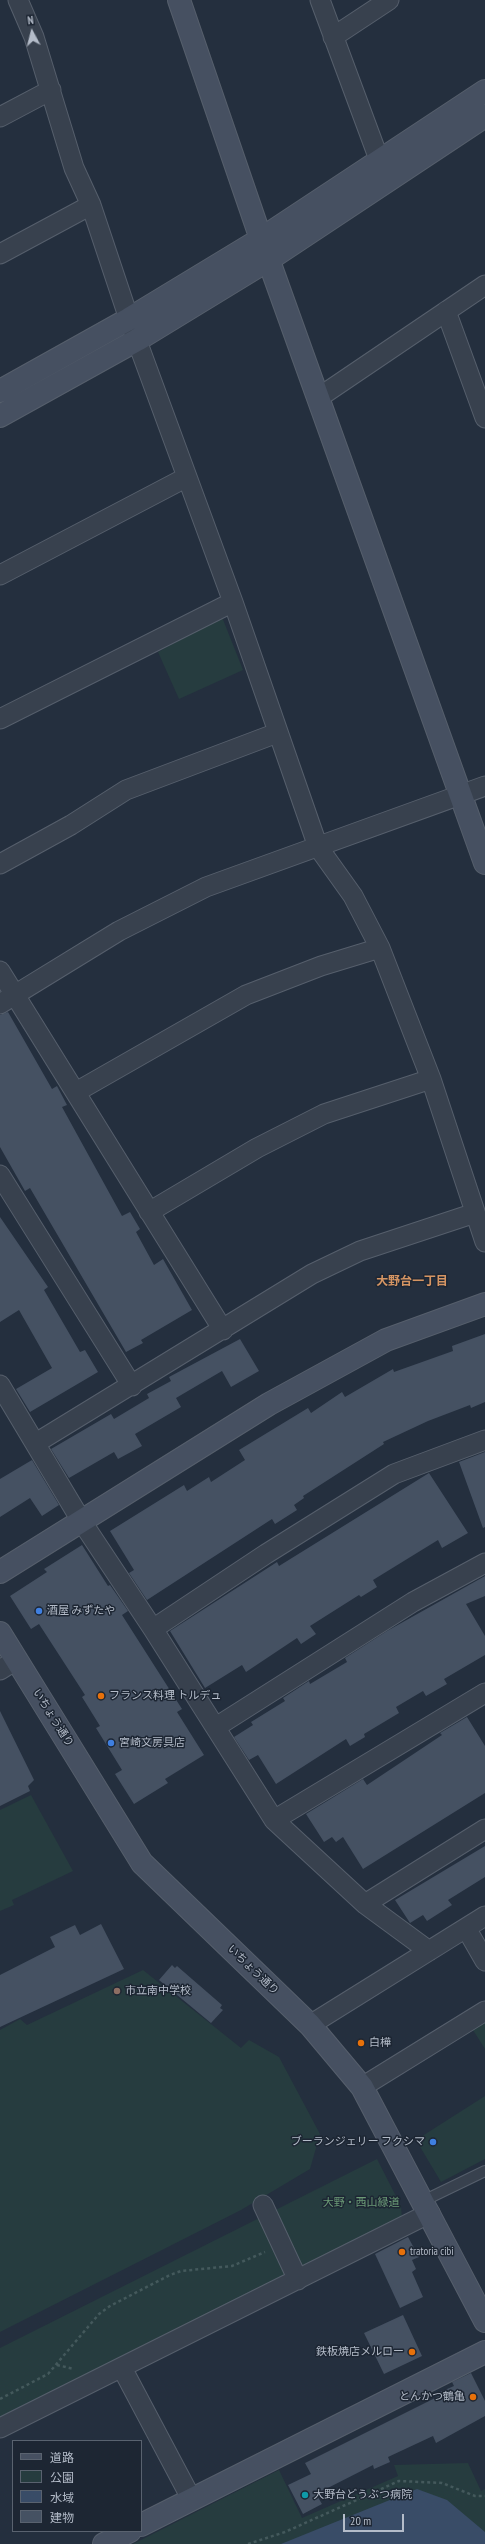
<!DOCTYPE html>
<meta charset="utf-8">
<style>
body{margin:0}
#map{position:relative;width:485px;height:2544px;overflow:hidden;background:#242f3e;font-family:"PT Sans Narrow","Noto Sans JP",sans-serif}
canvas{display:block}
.legend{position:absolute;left:12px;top:2440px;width:130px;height:92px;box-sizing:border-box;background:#1d2633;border:1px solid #59626f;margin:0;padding:5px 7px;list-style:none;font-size:12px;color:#b4bcc9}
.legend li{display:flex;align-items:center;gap:8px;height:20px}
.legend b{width:20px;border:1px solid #59626f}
.north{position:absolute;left:12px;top:12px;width:40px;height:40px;-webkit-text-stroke:3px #1d2633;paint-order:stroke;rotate:353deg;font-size:11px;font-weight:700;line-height:16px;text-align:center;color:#b4bcc9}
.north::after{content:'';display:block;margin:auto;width:14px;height:18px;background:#b4bcc9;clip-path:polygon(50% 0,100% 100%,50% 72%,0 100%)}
.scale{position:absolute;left:343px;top:2514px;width:61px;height:18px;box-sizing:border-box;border:2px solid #b4bcc9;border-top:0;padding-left:5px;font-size:12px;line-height:14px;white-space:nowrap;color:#b4bcc9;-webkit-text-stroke:3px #1d2633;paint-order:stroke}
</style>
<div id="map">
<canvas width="485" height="2544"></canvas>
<ul class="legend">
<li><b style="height:5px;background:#465061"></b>道路</li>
<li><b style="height:11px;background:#263c3f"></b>公園</li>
<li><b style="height:11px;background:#394c67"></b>水域</li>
<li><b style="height:11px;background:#455162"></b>建物</li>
</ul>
<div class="north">N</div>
<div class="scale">20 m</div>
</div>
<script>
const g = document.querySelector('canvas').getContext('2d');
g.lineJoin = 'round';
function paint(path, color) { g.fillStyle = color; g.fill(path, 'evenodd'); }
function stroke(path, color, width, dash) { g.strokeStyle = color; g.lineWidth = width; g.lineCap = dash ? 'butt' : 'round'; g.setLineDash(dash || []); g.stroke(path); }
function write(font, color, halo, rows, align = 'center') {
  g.font = font + ' "PT Sans Narrow","Noto Sans JP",sans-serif'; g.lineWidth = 3; g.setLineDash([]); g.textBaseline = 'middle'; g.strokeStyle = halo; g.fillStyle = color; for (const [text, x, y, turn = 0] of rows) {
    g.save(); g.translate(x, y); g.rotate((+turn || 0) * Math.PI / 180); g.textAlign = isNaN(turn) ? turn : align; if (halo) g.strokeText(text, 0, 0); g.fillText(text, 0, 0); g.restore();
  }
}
paint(new Path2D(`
 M222 617 243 670 179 699 158 652Z
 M31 1795 73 1871 12 1900 14 1905 0 1911V1810Z
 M143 1970 241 2048 249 2040 279 2057 320 2134 310 2169 241 2210 0 2332V2030L20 2019 27 2025Z
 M485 2021V2049L473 2030Z
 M485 2096V2159L441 2182 416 2140Z
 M377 2159 401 2206 402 2219 0 2417V2348Z
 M468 2463 481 2491 485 2489V2544H133L279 2470 302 2518 398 2476 394 2465Z`), '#263c3f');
paint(new Path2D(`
 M417 2489 447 2500 485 2532V2544H281Z`), '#394c67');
paint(new Path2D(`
 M8 1012 52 1089 57 1086 67 1105 62 1107 122 1216 130 1212 140 1229 136 1232 154 1265 163 1259 192 1310 141 1340 143 1343 126 1352 30 1188 25 1191 0 1147V1015Z
 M0 1217 48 1287 44 1290 80 1352 85 1350 98 1372 30 1412 16 1389 52 1368 19 1310 0 1322Z
 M485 1334V1402L471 1408 470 1405 428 1421 383 1442 384 1444 303 1496 304 1498 294 1505 297 1510 275 1524 272 1519 147 1600 129 1573 134 1570 110 1531 184 1485 187 1491 209 1477 211 1482 245 1460 239 1450 308 1408 311 1413 342 1392 345 1397 393 1369 394 1372 453 1351 452 1346Z
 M240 1339 259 1371 231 1387 222 1371 176 1398 181 1407 135 1434 142 1446 118 1459 114 1452 69 1478 51 1449 111 1414 114 1419 149 1398 147 1394 171 1381 169 1377Z
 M485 1452V1527L483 1528 459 1462Z
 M32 1460 59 1505 42 1516 30 1498 0 1517V1479Z
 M429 1473 468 1533 442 1548 438 1540 373 1580 377 1587 361 1597 359 1595 310 1626 316 1634 301 1644 297 1638 246 1672 242 1665 205 1688 170 1631 277 1562 279 1566Z
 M82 1545 108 1586 110 1585 128 1611 122 1615 182 1709 177 1712 204 1755 165 1779 168 1783 134 1804 115 1774 122 1770 96 1728 100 1726 82 1697 85 1695 39 1624 31 1629 10 1596 47 1572 44 1569Z
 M485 1576V1596L466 1604 485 1636V1655L444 1679 447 1684 426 1696 423 1691 396 1707 399 1713 364 1734 365 1737 350 1746 346 1739 276 1784 258 1755 249 1760 234 1737 253 1725 251 1722 285 1701 283 1698 309 1681 310 1684 347 1662 345 1658 387 1631Z
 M0 1711 34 1780 28 1786 30 1791 0 1806Z
 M467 1717 485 1746V1793L363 1869 343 1837 336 1842 332 1837 324 1842 306 1814 363 1779 367 1785 442 1735 440 1733Z
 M485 1846V1877L448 1900 452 1905 427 1921 423 1915 410 1923 395 1900Z
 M101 1924 124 1969 0 2027V1975L55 1947 50 1937 75 1925 80 1935Z
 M172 1965 175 1968 177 1966 222 2005 220 2008 223 2010 211 2023 159 1980Z
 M408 2237 419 2257 412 2260 416 2269 412 2272 423 2297 400 2308 375 2254Z
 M403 2315 422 2356 384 2374 364 2333Z
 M471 2373 485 2401V2416L436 2443 433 2436 388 2457 390 2462 374 2469 373 2465 316 2494 322 2504 303 2514 288 2485 311 2474 305 2463 441 2395 440 2392 454 2386 452 2382Z`), '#455162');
const lane = new Path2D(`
 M423 2201 485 2171`);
const street = new Path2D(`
 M18 0 34 37 74 168 91 205 129 319 233 602 318 847 353 896 380 948 431 1079 485 1242
 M320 0 380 162
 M333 37 389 0
 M0 117 51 90
 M0 254 91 205
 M446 311 485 418
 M318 398 485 285
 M0 575 187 477
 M0 719 233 602
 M0 864 71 825 126 790 277 733
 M0 971 223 1330
 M0 1004 119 931 206 887 485 786
 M76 1092 246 995 321 966 380 948
 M0 1175 132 1386
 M149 1212 257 1148 324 1114 431 1079
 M0 1385 82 1522 153 1629 274 1820 365 1904 429 1951
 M36 1443 312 1274 360 1251 475 1213
 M153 1629 266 1554 394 1474 485 1440
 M0 1670 16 1660
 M216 1727 413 1602 485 1563
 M274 1820 485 1693
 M365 1904 485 1829
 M466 1928 485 1961
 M310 2025 485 1916
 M362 2087 485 2011
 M263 2205 298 2280
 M122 2368 192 2500
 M0 2428 430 2213`);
const secondary = new Path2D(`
 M179 0 261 239 485 863
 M0 391 129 319 261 239 485 91
 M0 416 137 340 268 260 485 116
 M0 1572 269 1404 386 1340 485 1304
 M0 1633 142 1863 310 2025 362 2087 485 2321
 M141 2525 485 2352
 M104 2544 130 2531`);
stroke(lane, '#565f6c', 12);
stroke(street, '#565f6c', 21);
stroke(secondary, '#565f6c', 24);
stroke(new Path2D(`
 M57 2365 74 2369
 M0 2399 48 2374 99 2314 110 2306 170 2275 181 2271 232 2266 265 2252
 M248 2544 285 2532 399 2481 442 2483 475 2496H485`), '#44595c', 2.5, [3, 3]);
stroke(lane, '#38414e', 10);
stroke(street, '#38414e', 19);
stroke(secondary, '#465061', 22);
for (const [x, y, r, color] of [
 [39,1611,4,"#3f7fe0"],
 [101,1696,4,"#e8710a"],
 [111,1743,4,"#3f7fe0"],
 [117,1991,4,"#8d6e63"],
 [361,2043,4,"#e8710a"],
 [433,2142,4,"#3f7fe0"],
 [402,2252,4,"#e8710a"],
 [412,2352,4,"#e8710a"],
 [473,2397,4,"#e8710a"],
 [305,2495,4,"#0f9aa8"]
]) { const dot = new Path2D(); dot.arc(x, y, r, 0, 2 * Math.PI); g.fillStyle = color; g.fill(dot); stroke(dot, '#1d2633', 1.5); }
write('11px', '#b4bcc9', '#1d2633', [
 ["酒屋 みずたや",47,1611],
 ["フランス料理 トルデュ",109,1696],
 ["宮崎文房具店",119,1743],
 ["市立南中学校",125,1991],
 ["白樺",369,2043],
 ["ブーランジェリー フクシマ",425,2142,"right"],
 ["tratoria cibi",410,2252],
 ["鉄板焼店メルロー",404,2352,"right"],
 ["とんかつ鶴亀",465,2397,"right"],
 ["大野台どうぶつ病院",313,2495]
], 'left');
write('11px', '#b4bcc9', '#1d2633', [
 ["いちょう通り",53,1718,58],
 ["いちょう通り",253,1970,44]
]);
write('11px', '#6b9a76', '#1d2633', [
 ["大野・西山緑道",361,2203]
]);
write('bold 12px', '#d59563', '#1d2633', [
 ["大野台一丁目",412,1282]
]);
</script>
